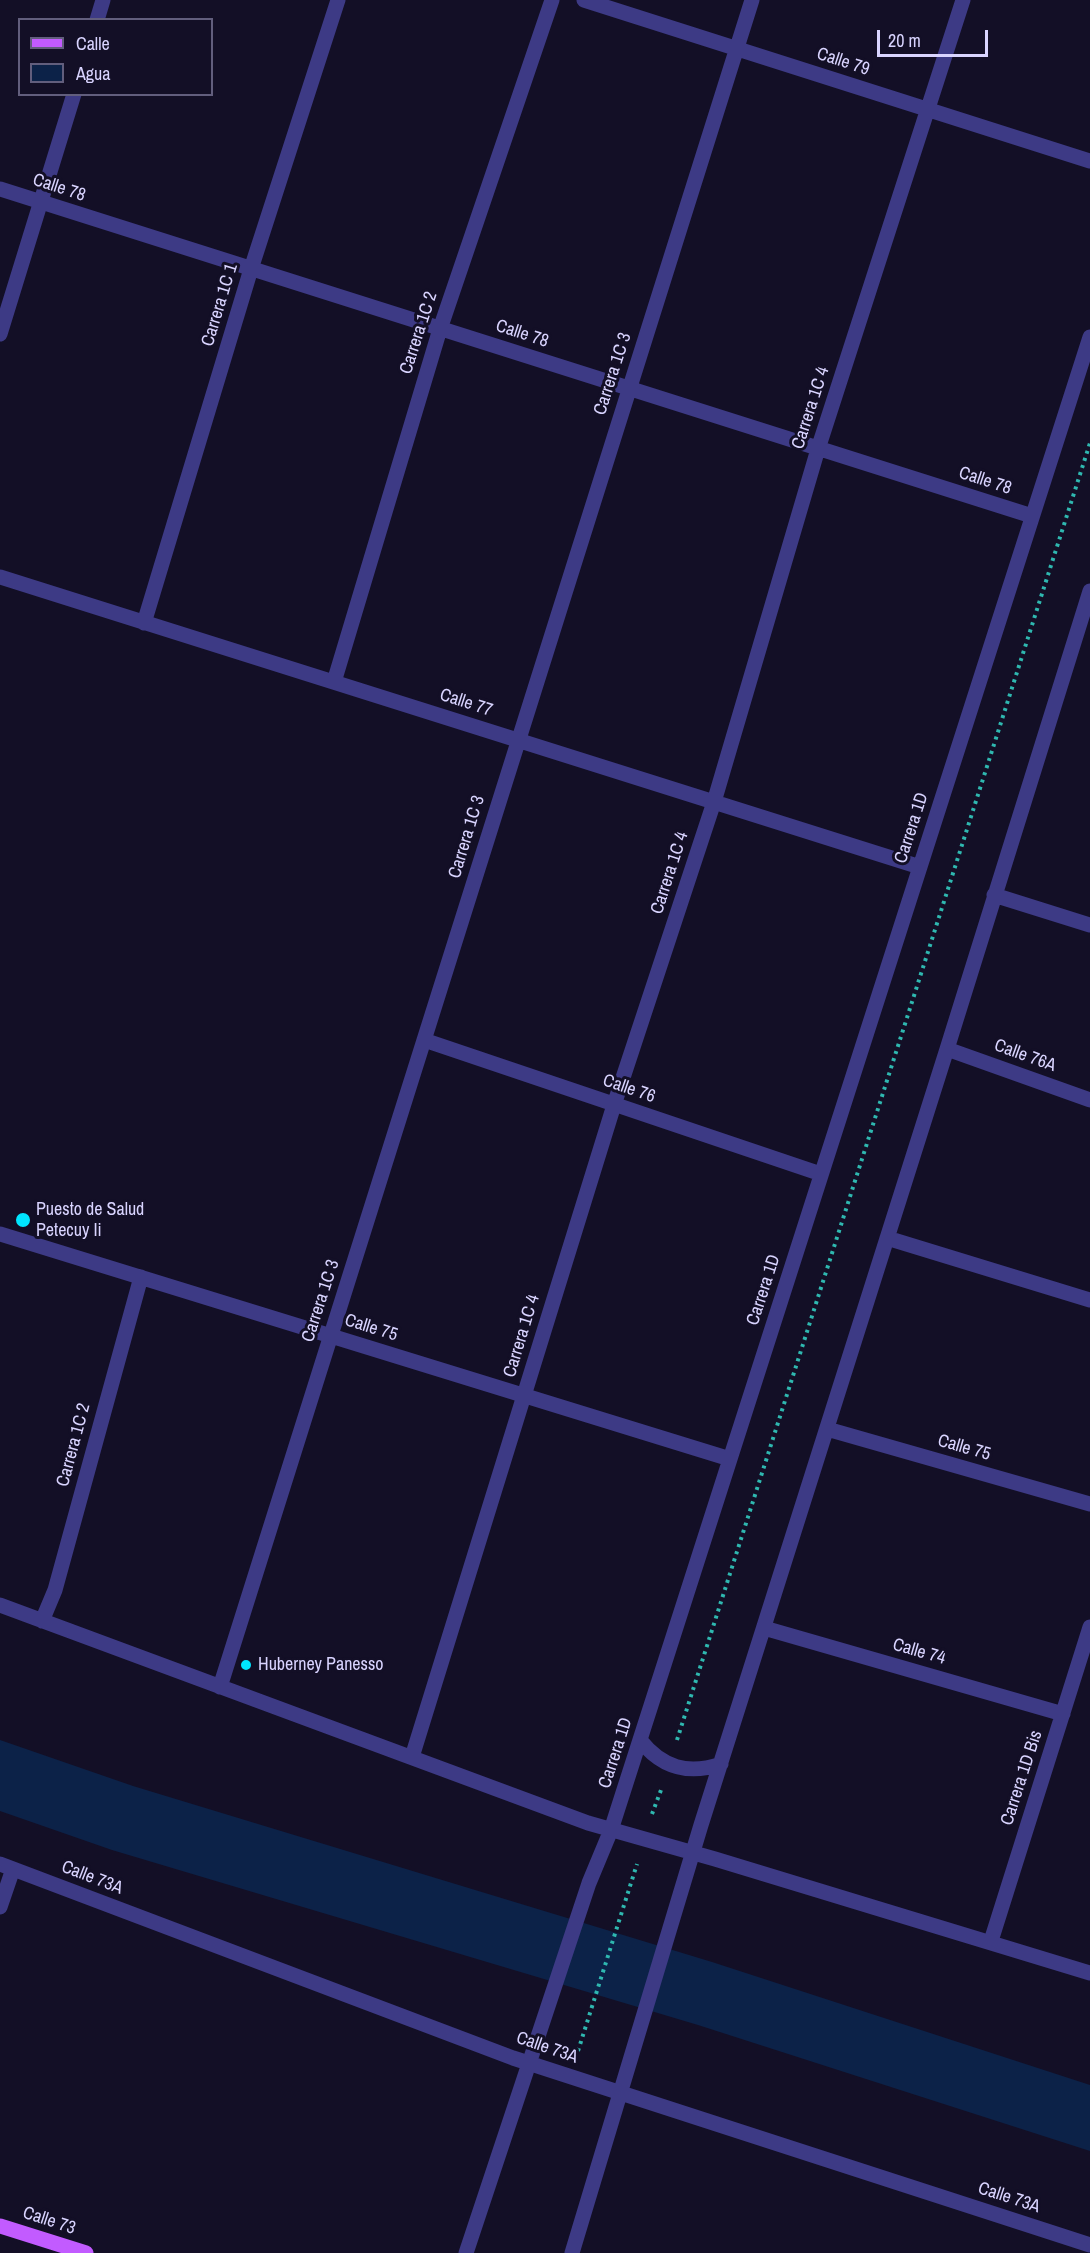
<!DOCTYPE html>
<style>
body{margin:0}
#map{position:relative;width:1090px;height:2253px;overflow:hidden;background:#130f26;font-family:"Archivo Narrow",sans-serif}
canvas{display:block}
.legend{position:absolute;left:18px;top:18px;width:195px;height:78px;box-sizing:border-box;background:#130f26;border:2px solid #625e7d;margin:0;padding:8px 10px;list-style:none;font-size:18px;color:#d9d4ff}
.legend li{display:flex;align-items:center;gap:12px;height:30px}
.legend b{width:30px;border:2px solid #625e7d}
.scale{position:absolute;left:877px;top:30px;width:111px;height:27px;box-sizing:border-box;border:3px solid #d9d4ff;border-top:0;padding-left:8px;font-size:18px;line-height:21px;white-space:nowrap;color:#d9d4ff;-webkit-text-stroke:4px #130f26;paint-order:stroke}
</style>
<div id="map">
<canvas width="1090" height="2253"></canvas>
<ul class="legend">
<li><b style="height:8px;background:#c25bff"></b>Calle</li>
<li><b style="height:16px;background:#0c2248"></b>Agua</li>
</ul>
<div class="scale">20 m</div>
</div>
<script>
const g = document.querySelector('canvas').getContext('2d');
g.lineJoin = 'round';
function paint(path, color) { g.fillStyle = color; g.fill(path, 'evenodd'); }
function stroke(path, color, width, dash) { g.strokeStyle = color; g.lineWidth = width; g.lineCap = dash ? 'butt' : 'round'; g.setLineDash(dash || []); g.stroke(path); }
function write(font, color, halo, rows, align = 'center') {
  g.font = font + ' "Archivo Narrow",sans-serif'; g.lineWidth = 6; g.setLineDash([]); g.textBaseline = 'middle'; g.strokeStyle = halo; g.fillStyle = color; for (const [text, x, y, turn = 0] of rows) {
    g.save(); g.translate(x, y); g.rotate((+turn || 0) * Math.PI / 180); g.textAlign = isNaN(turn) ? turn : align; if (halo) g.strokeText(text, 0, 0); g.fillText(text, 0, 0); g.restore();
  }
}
paint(new Path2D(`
 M0 1740 133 1786 712 1962 1090 2085V2151L698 2025 112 1850 0 1811Z`), '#0c2248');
stroke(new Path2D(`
 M677 1740 1090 443
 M652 1814 661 1790
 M578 2051 637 1864`), '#2fb8b0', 4, [3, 4.5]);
stroke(new Path2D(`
 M584 0 1090 161
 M97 20 103 0
 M0 189 1032 516
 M0 334 74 94
 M0 577 920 867
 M144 623 251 269 338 0
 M334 682 440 329 552 0
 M994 895 1090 925
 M424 1040 821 1174
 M947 1049 1090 1100
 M0 1234 730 1459
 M887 1238 1090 1300
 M827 1429 1090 1504
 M0 1605 588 1823 715 1859 1090 1973
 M42 1621 55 1590 141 1277
 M764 1628 1063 1714
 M220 1687 752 0
 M640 1740C662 1768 688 1775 721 1764
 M412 1757 614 1105 714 802 818 449 963 0
 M0 1864 513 2058 1090 2245
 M0 1907 13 1869
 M991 1941 1090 1627
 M466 2253 589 1883 611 1830 1090 337
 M572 2253 701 1825 947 1049 1090 591`), '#3d3a85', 15);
stroke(new Path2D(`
 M0 2226 86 2253`), '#c25bff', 15);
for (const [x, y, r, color] of [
 [23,1220,8,"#00e5ff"],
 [246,1665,6,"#00e5ff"]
]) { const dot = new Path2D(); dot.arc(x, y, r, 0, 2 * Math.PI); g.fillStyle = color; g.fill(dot); stroke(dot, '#130f26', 2); }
write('18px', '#d9d4ff', '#130f26', [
 ["Calle 79",843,62,18],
 ["Calle 78",59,188,18],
 ["Carrera 1C 1",220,305,-73],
 ["Carrera 1C 2",419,333,-72],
 ["Calle 78",522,334,18],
 ["Carrera 1C 3",613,374,-72],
 ["Carrera 1C 4",811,408,-72],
 ["Calle 78",985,481,18],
 ["Calle 77",466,703,18],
 ["Carrera 1D",912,828,-72],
 ["Carrera 1C 3",467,837,-73],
 ["Carrera 1C 4",670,873,-72],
 ["Calle 76A",1025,1056,20],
 ["Calle 76",629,1089,19],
 ["Carrera 1D",764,1290,-72],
 ["Carrera 1C 3",321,1301,-72],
 ["Calle 75",371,1328,17],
 ["Carrera 1C 4",522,1336,-73],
 ["Carrera 1C 2",74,1445,-75],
 ["Calle 75",964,1448,16],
 ["Calle 74",919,1652,16],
 ["Carrera 1D",616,1753,-72],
 ["Carrera 1D Bis",1022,1778,-72],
 ["Calle 73A",92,1878,21],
 ["Calle 73A",547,2048,19],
 ["Calle 73A",1009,2198,18],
 ["Calle 73",49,2221,18]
]);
write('18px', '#d9d4ff', '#130f26', [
 ["Puesto de Salud",36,1210],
 ["Petecuy Ii",36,1231],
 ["Huberney Panesso",258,1665]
], 'left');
</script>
